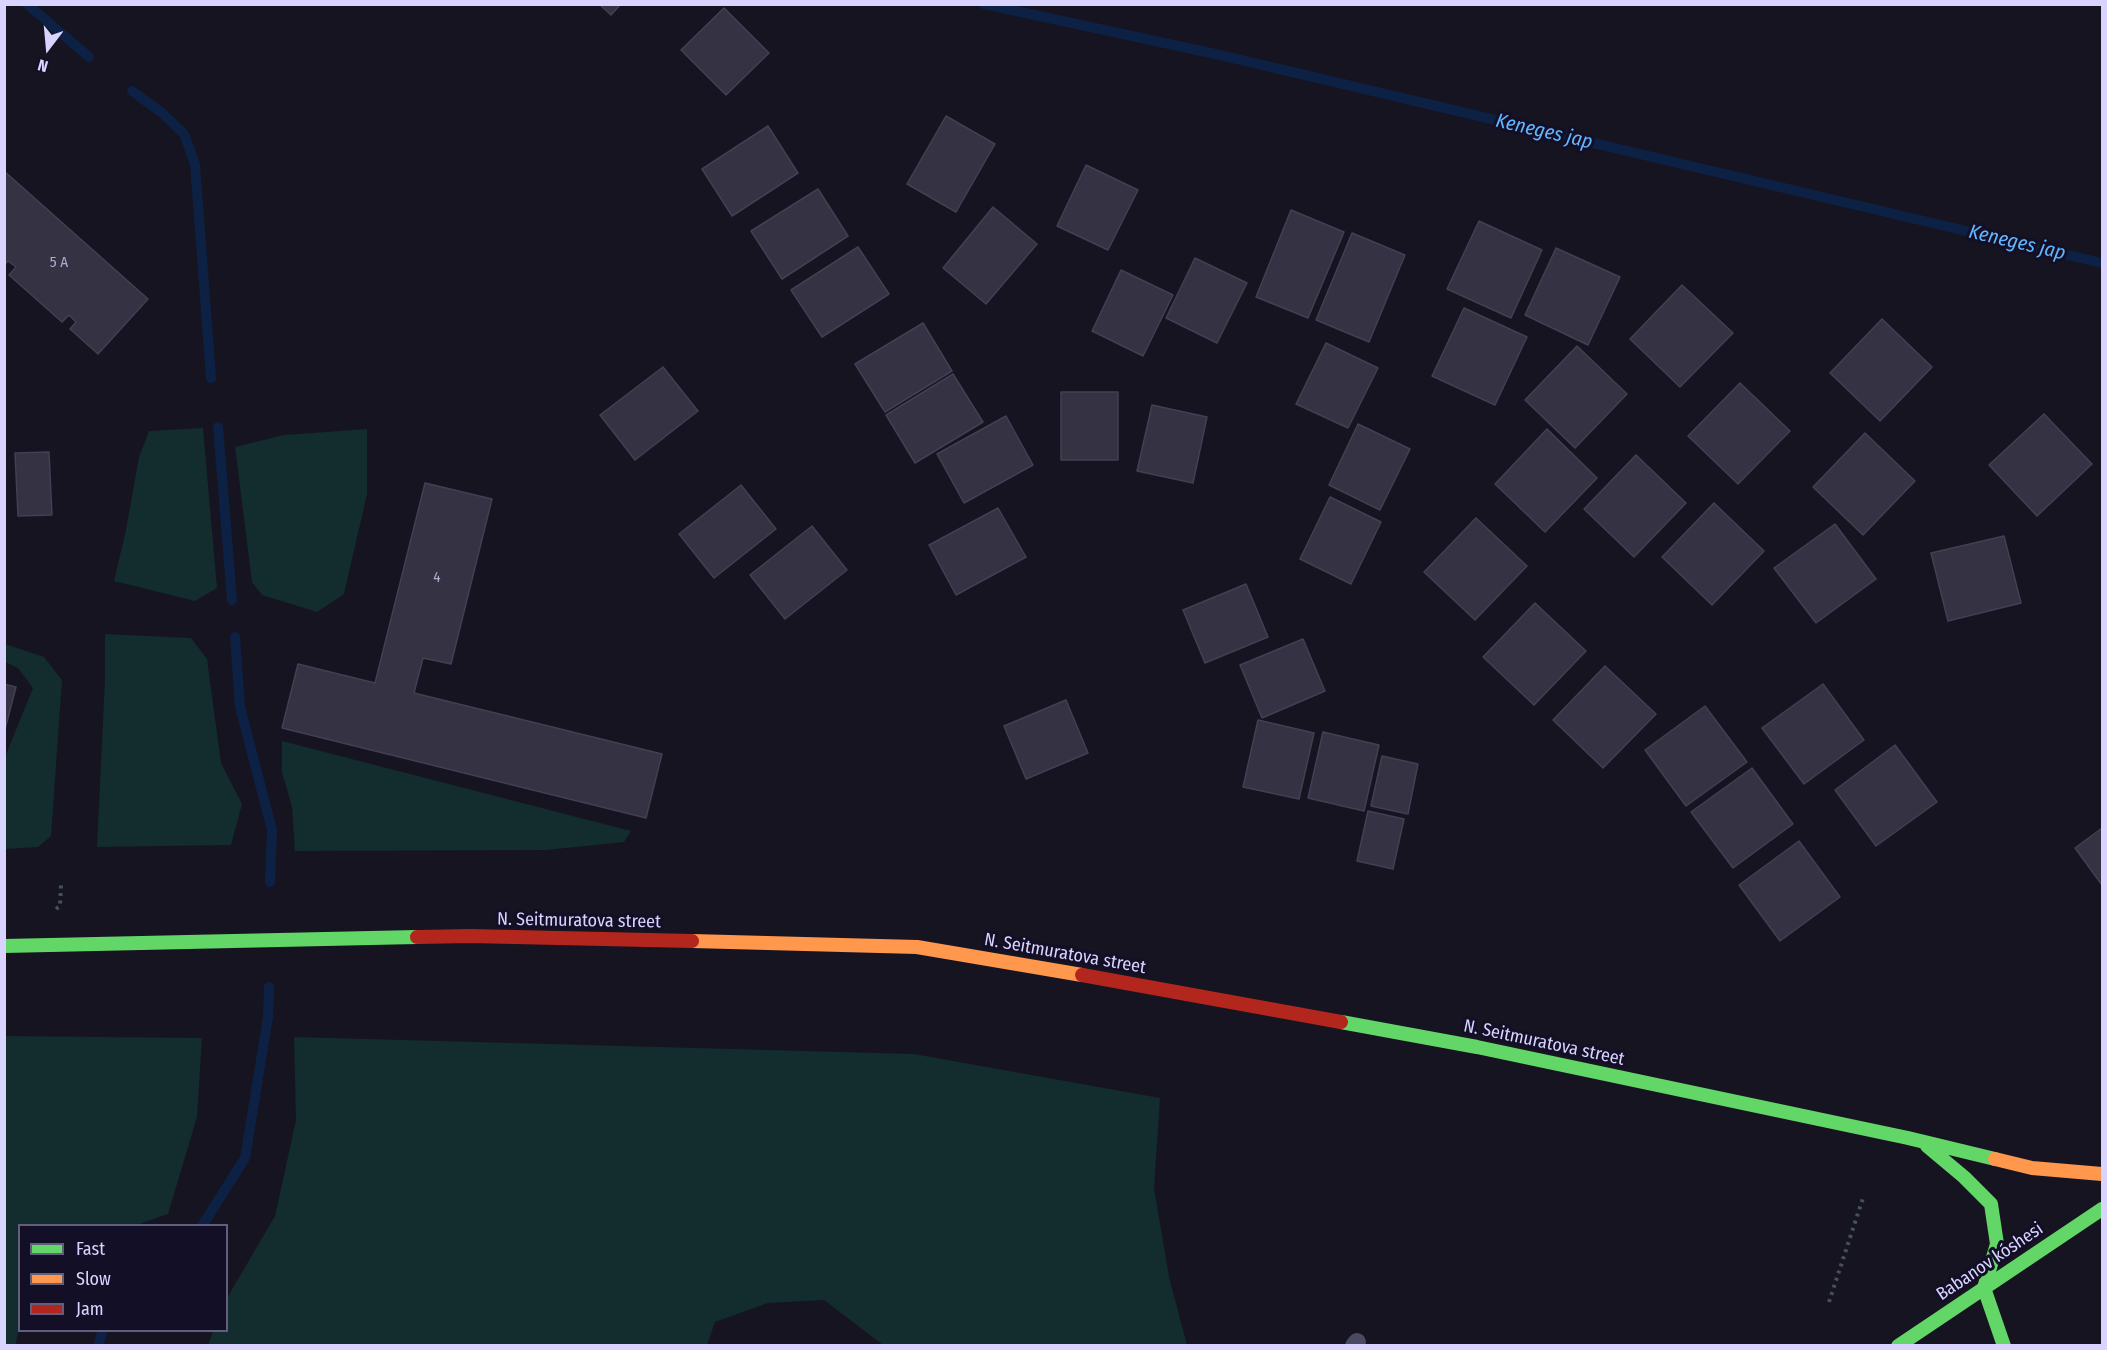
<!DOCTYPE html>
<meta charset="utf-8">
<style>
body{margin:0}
#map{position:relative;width:2107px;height:1350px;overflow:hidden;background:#161421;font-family:"Fira Sans Condensed",sans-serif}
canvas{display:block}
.frame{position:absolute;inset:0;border:6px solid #d9d4ff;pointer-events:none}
.legend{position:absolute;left:18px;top:1224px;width:210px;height:108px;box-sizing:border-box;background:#130f26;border:2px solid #625e7d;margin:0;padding:8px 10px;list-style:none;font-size:18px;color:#d9d4ff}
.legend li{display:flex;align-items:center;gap:12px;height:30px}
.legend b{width:30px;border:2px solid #625e7d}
.north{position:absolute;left:18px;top:18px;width:60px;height:60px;-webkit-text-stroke:4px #130f26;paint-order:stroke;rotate:196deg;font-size:16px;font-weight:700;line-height:24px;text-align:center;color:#d9d4ff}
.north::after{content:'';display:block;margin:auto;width:21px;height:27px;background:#d9d4ff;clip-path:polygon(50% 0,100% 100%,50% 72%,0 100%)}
</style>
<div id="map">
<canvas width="2107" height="1350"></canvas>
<div class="frame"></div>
<ul class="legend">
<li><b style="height:8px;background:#63d668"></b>Fast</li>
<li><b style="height:8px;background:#ff974d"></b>Slow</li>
<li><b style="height:8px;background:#b3261e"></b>Jam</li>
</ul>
<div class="north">N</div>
</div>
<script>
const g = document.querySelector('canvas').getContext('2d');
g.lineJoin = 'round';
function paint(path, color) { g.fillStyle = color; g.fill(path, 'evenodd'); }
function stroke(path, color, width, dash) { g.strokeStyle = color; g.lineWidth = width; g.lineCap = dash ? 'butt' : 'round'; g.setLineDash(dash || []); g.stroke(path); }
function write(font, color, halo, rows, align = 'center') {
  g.font = font + ' "Fira Sans Condensed",sans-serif'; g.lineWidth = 6; g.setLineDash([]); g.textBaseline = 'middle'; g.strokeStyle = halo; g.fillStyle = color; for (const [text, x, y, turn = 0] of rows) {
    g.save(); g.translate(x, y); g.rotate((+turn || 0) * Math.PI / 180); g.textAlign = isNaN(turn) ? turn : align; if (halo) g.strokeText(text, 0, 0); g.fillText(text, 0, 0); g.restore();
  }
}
paint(new Path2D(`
 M203 428 217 588 195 601 114 581 126 530 139 457 149 431Z
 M367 429V494L344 594 317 612 262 595 252 582 235 447 284 435Z
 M105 634 191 638 207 659 221 763 242 804 231 845 97 847 105 679Z
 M5 644 44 657 62 680 51 836 38 847 5 849V757L33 688 18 668 5 662Z
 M282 741 631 831 624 842 546 850 295 851 292 807 282 772Z
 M5 1036 202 1038 197 1117 168 1214 137 1225 20 1226V1325L15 1346 4 1345Z
 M294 1037 914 1054 1160 1098 1154 1188 1169 1277 1187 1345H883L824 1300 768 1303 715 1322 707 1345H208L213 1331 226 1330 227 1298 275 1216 296 1120Z`), '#132c2d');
stroke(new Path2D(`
 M27 4 89 57
 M984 4 1220 55 2102 263
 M132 91 162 113 184 134 195 164 211 378
 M218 427 232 600
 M235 637 240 707 272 830 270 882
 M202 1226 245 1158 268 1017 269 987
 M98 1346 103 1330`), '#0d2144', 10);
const building = new Path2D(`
 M599 4H621L611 15Z
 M724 8 769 53 726 95 681 50Z
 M946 116 995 144 956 212 907 184Z
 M768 126 798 173 732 216 702 169Z
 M1086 165 1138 190 1108 250 1057 226Z
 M4 171 148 299 98 354 70 329 76 322 69 315 62 322 9 275 16 267 8 261 4 265Z
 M818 189 848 236 782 279 751 231Z
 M993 207 1037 244 986 304 943 268Z
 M1291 210 1344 232 1308 318 1256 297Z
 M1479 221 1542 250 1511 318 1447 289Z
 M1352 233 1405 255 1369 342 1316 320Z
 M858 247 889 294 822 337 791 290Z
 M1556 248 1620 277 1588 345 1525 315Z
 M1195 258 1247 283 1217 343 1166 318Z
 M1121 270 1173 295 1143 356 1092 331Z
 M1682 285 1733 333 1680 387 1630 339Z
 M1464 308 1527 337 1495 405 1432 376Z
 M1882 319 1932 367 1880 421 1830 373Z
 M923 323 952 371 885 412 855 364Z
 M1326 343 1378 368 1348 428 1296 404Z
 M1577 346 1627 394 1575 448 1525 400Z
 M663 367 698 411 635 460 600 415Z
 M953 374 983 422 915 463 886 415Z
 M1740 383 1790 431 1738 484 1688 436Z
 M1061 392H1118V460H1061Z
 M1152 405 1207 417 1193 483 1137 471Z
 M2044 414 2092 464 2037 516 1989 465Z
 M1006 416 1033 465 964 503 937 454Z
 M1358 424 1410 449 1380 510 1329 485Z
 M1547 429 1597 478 1545 532 1495 484Z
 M1865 433 1915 481 1863 535 1813 487Z
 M49 452 52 515 18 516 15 453Z
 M1636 455 1686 503 1634 557 1584 509Z
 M425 483 492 499 451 664 423 658 414 693 662 754 646 818 282 728 298 664 375 683Z
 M741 485 776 529 714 578 679 534Z
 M1330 497 1381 522 1351 584 1300 559Z
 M1714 503 1764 551 1712 605 1662 557Z
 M998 508 1026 557 956 595 929 545Z
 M1476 518 1527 566 1475 620 1424 572Z
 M1835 524 1876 579 1816 623 1774 568Z
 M812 526 847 570 785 619 750 575Z
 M2004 536 2021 603 1948 621 1931 553Z
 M1246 584 1268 637 1205 663 1183 610Z
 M1535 603 1586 651 1534 705 1483 657Z
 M1303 639 1325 691 1262 718 1240 665Z
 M1605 666 1656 714 1603 768 1553 720Z
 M4 684 16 687 4 733Z
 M1823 684 1864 740 1804 784 1762 728Z
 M1066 700 1088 753 1026 779 1004 726Z
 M1705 706 1747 762 1686 806 1645 750Z
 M1258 720 1314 733 1299 799 1243 787Z
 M1323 732 1379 745 1364 811 1308 798Z
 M1895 745 1937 802 1876 846 1835 790Z
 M1382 756 1418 764 1408 814 1371 806Z
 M1752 768 1793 824 1733 868 1691 812Z
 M1368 811 1404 819 1393 869 1357 861Z
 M2102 828V885L2075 848Z
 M1799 841 1840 897 1780 941 1739 885Z`);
paint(building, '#343243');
stroke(building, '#433f54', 1.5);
stroke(new Path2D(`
 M56 909 60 906 61 885
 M1829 1302 1863 1198`), '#44505f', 4, [3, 4.5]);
stroke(new Path2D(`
 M1354 1346 1357 1342`), '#4a4962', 18);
stroke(new Path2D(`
 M4 946 417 937
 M1341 1022 1477 1047 1908 1138 1995 1159
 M1927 1146 1964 1177 1991 1204 1997 1244 1984 1288 2004 1346
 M1898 1346 2102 1209`), '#63d668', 14);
stroke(new Path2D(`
 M692 941 917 947 1082 975
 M1995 1159 2032 1168 2102 1174`), '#ff974d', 14);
stroke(new Path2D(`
 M417 937 470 936 692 941
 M1082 975 1341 1022`), '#b3261e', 14);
write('15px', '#b0acd0', null, [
 ["5 А",59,263],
 ["4",437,578]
]);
write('18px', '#d9d4ff', '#130f26', [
 ["N. Seitmuratova street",579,921,1],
 ["N. Seitmuratova street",1065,954,10],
 ["N. Seitmuratova street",1544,1043,12],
 ["Babanov kóshesi",1990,1262,-34]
]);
write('italic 20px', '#62b6ff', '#130f26', [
 ["Keneges jap",1544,132,13],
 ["Keneges jap",2017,243,13]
]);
</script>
